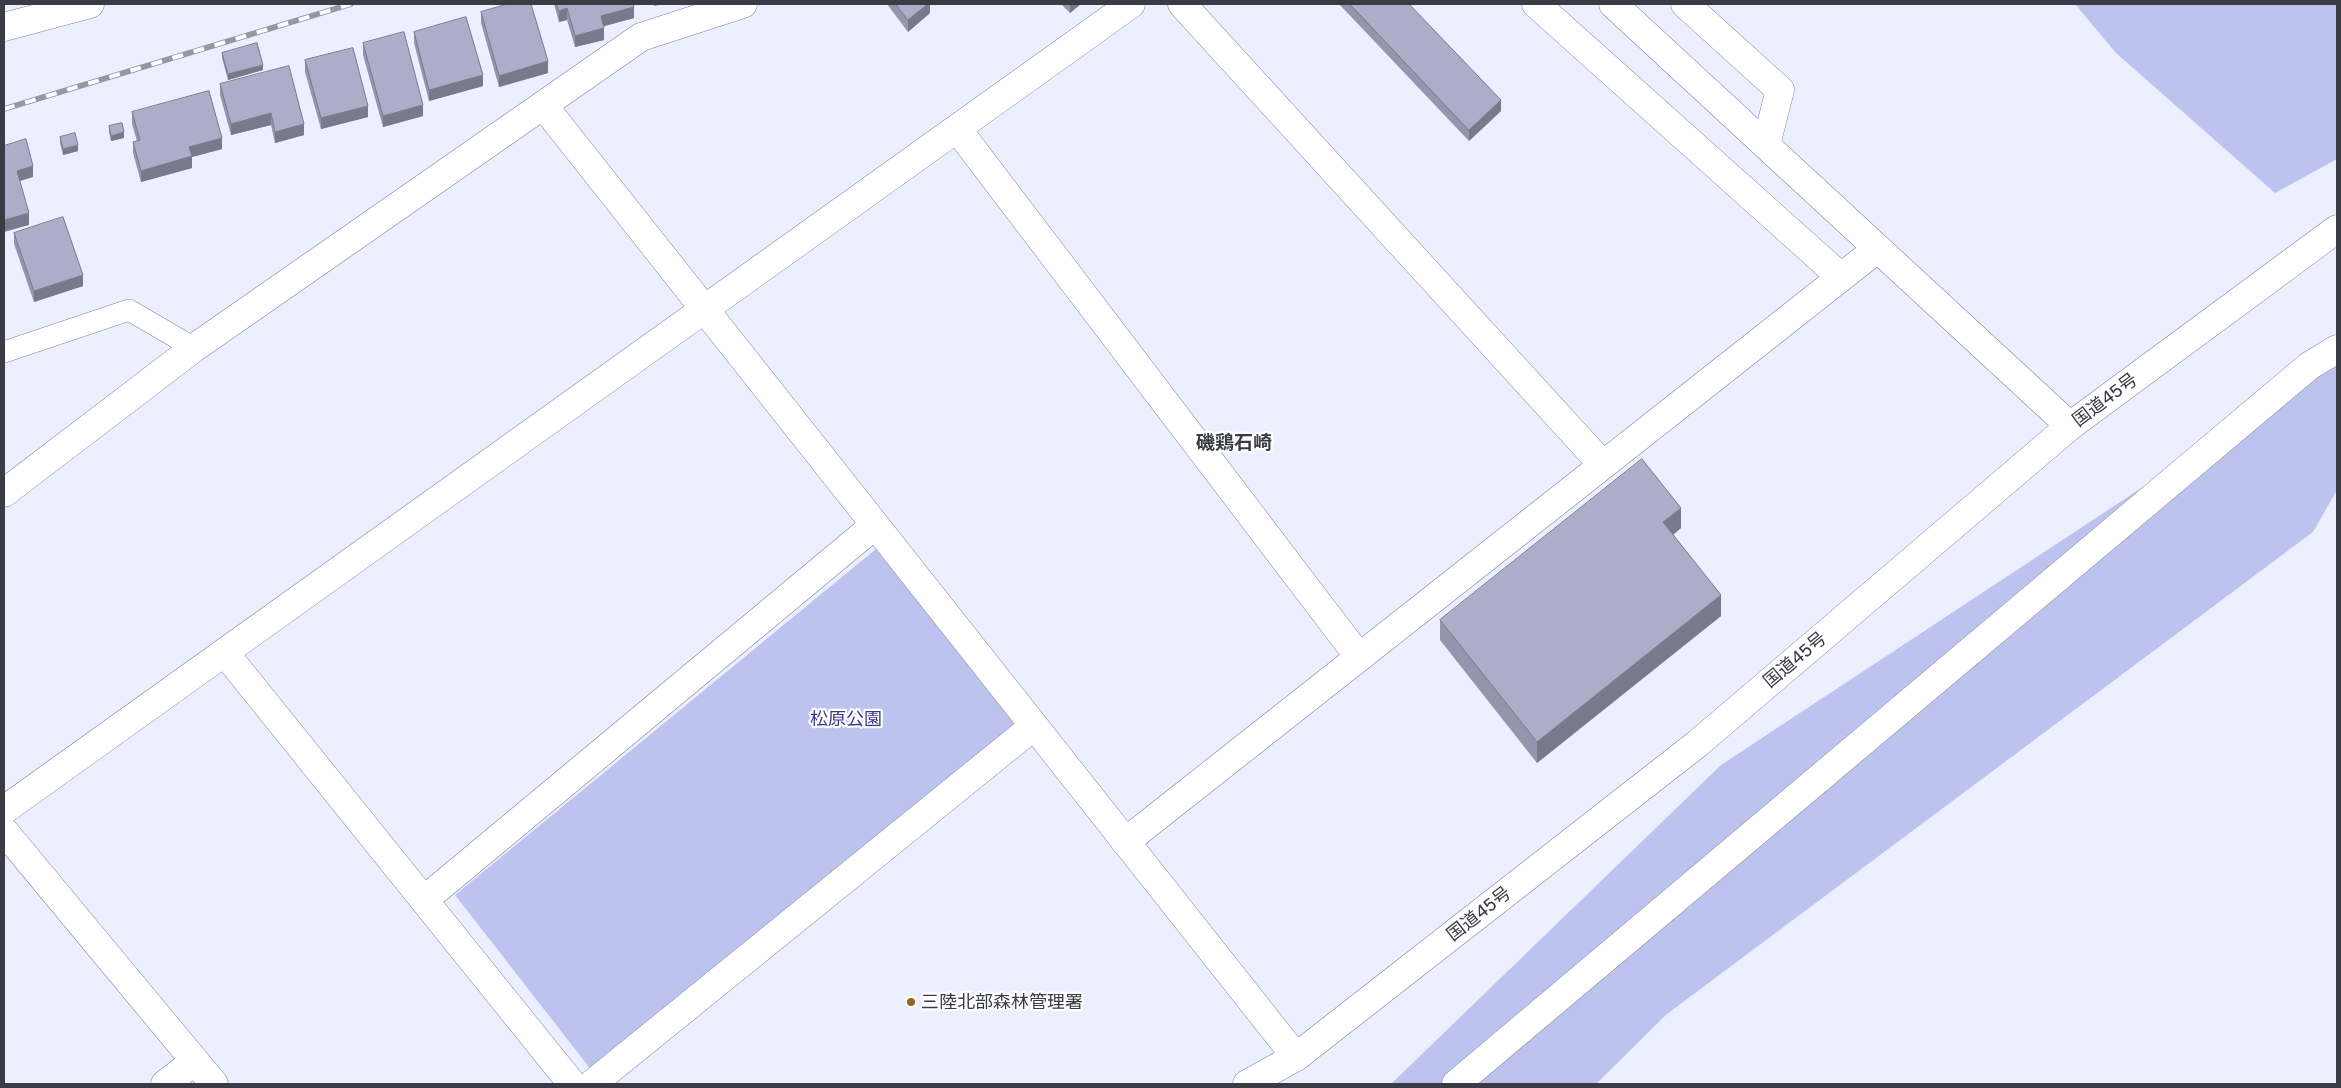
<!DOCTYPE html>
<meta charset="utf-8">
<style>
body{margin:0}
#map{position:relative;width:2341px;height:1088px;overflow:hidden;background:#ecefff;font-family:"Golos Text",sans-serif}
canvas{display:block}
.frame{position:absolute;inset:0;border:5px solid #393b45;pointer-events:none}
</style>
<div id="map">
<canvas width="2341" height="1088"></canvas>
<div class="frame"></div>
</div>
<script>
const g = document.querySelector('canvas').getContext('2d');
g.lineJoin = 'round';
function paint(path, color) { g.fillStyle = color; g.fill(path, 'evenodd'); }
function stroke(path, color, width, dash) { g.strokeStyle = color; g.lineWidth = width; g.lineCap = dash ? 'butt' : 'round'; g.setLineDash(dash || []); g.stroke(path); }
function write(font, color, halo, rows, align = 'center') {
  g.font = font + ' "Golos Text","Noto Sans JP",sans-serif'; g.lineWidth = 4.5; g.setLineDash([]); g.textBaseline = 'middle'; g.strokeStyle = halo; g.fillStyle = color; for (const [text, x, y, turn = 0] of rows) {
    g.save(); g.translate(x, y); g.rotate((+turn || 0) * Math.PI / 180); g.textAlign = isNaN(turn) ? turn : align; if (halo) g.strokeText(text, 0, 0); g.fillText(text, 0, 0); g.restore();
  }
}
paint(new Path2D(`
 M2075 4H2337V159L2275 193 2116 53Z
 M2337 359V490L2313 532 1667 1014 1596 1084H1391L1721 765Z
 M876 549 1016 726 592 1071 455 895Z`), '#bdc3ef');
const service = new Path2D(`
 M4 352 129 310 194 348`);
const minor = new Path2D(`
 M1182 4 1603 465
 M1536 4 1841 277
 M1685 4 1780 90 1766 145
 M4 27 90 4
 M543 105 1296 1057
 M958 130 1359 657
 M4 493 194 348 641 37 743 4
 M225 653 572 1084
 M4 810 1131 4
 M1125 842 1877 249
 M424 900 875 525
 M165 1084 195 1061
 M592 1084 1034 726
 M1456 1084 2309 366 2337 349`);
const tertiary = new Path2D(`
 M1613 4 2070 426
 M4 831 214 1084`);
const trunk = new Path2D(`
 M1247 1084 1296 1057 1697 744 2070 426 2337 229`);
stroke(service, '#7f839b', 22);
stroke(minor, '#7f839b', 29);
stroke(tertiary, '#7f839b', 29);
stroke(trunk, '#7f839b', 29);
stroke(service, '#fff', 21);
stroke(minor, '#fff', 28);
stroke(tertiary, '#fff', 28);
stroke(trunk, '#fff', 28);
const rail = new Path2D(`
 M4 109 351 4`);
stroke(rail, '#9497a4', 5.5);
stroke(rail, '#fff', 4, [11]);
paint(new Path2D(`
 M554 4H633L634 18 604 26V40L575 47 567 20 559 22Z
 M887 4H930V13L908 32Z
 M1061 4H1081L1070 13Z
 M1339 4H1409L1501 111 1469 141Z
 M481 12 548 73 499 87 481 23Z
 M414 32 483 86 429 101 414 43Z
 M363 43 423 116 383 127 363 55Z
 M222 53 263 70 228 80 222 58Z
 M305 60 368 117 321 129 305 72Z
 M220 84 304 124V135L275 143 271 125 231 135 220 95Z
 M132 112 222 149 192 157V168L141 182 133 153V142L137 141 132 124Z
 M109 126 124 138 111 141 109 132Z
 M60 137 78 151 63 155 60 143Z
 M14 233 83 286 34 302 14 244Z
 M1681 528 1673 535 1721 616 1537 763 1440 640V620Z`), '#9396ac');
paint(new Path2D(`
 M654 4H662L654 6Z
 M928 4H930V13L908 32V20Z
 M1070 4H1081L1070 13Z
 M634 7V18L601 27V16Z
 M567 8V20L559 22V11Z
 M604 28V40L575 47V36Z
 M548 61V73L499 87V76Z
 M263 65V70L228 80V74Z
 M483 75V86L429 101V90Z
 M1501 100V111L1469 141V130Z
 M423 105V116L383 127V116Z
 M368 106V117L321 129V118Z
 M271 113V125L231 135V124Z
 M304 124V135L275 143V132Z
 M124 132V138L111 141V136Z
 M222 138V149L192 157V168L141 182V171L189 147Z
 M78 145V151L63 155V149Z
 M33 166V177L17 182V171Z
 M29 213V225L4 232V220Z
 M83 275V286L34 302V291Z
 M1681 508V528L1663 543V522Z
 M1721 595V616L1537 763V742Z`), '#787a8c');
const building = new Path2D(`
 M508 4H531L548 61 499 76 481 12Z
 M557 4H633L634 7 601 16 604 28 575 36 567 8 559 11Z
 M896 4H928L908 20Z
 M1350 4H1409L1501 100 1469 130Z
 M466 17 483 75 429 90 414 32Z
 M404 32 423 105 383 116 363 43Z
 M257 43 263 65 228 74 222 53Z
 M353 48 368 106 321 118 305 60Z
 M289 66 304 124 275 132 271 113 231 124 220 84Z
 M209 91 222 138 189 147 192 156 141 171 133 142 140 140 132 112Z
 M122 123 124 132 111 136 109 126Z
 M75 133 78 145 63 149 60 137Z
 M26 139 33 166 17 171 29 213 4 220V146Z
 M63 217 83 275 34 291 14 233Z
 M1642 459 1681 508 1663 522 1721 595 1537 742 1440 620Z`);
paint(building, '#abaec8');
stroke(building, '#787a8c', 1);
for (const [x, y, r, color] of [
 [911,1002,5,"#99641b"]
]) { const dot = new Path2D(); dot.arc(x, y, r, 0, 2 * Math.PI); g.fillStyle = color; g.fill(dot); stroke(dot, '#fff', 2); }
write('18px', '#393b45', '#fff', [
 ["国道45号",2105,400,-37],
 ["国道45号",1795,660,-40],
 ["国道45号",1479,914,-38]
]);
write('18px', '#3b3a8a', '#fff', [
 ["松原公園",846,719]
]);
write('18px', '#393b45', '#fff', [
 ["三陸北部森林管理署",921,1002]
], 'left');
write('bold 19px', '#393b45', '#fff', [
 ["磯鶏石崎",1234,443]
]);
</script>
